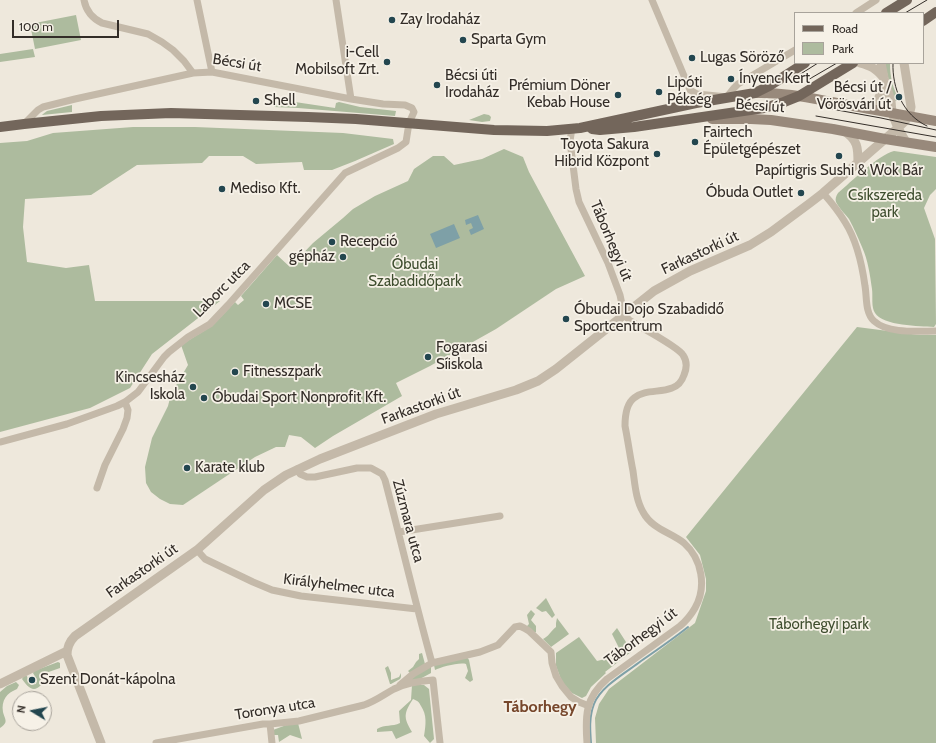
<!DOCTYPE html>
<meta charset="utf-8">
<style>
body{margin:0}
#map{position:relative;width:936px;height:743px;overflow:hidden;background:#eee8dc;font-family:Cabin,sans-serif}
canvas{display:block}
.legend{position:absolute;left:794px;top:12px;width:130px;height:52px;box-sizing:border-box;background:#f6f1e7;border:1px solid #a8a39b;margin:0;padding:5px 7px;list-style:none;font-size:12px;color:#332d28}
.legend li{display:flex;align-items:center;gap:8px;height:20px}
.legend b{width:20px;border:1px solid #a8a39b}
.north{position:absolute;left:12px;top:691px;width:40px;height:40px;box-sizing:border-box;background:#f6f1e7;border:1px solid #a8a39b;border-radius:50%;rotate:280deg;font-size:11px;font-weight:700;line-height:16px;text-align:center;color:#332d28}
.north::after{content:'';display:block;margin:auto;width:14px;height:18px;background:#23464f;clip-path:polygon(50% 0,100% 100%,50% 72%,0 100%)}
.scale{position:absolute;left:12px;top:20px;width:107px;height:18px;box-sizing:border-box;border:2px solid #332d28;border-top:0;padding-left:5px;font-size:12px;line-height:14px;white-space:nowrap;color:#332d28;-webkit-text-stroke:3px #f6f1e7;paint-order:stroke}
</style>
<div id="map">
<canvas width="936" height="743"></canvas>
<ul class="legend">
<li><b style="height:5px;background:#73665b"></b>Road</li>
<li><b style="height:11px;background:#adbb9e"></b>Park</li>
</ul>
<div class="north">N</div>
<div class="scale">100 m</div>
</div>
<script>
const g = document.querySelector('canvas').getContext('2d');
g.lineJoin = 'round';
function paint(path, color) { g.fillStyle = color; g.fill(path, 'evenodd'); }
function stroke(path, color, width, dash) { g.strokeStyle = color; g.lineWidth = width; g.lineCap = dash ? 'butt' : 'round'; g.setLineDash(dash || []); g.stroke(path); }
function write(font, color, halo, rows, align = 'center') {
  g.font = font + ' Cabin,sans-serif'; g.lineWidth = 3.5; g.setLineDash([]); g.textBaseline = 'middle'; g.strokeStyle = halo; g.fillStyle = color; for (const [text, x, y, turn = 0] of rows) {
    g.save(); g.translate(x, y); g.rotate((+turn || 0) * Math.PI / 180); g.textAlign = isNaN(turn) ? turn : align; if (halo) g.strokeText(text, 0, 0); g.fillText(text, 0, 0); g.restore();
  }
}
paint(new Path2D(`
 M76 15 81 40 35 49 30 24Z
 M33 49 35 57 0 62V54Z
 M886 63H890C890 78 893 89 900 101H894L885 65Z
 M295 102 335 108 336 103 339 102 360 107 396 111 395 116 298 108 274 107V104Z
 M72 105V112L42 115 43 114 47 111Z
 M484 114 489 115 491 117 490 121 482 122 469 120Z
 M133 127H195L343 133 393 139 394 144 355 161 332 170H304L302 162 256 164 243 156H209L202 163 137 165 91 195 25 199 23 227 27 262 66 268 89 265 95 301H220L152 354 130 388 90 408 0 432V143L27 141 53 133Z
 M504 149 523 157 529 172 585 276 556 289 496 329 430 366 396 383 402 396 333 436 315 448 301 437 289 435 285 447H276L255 457 183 505 170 504 160 499 151 492 146 483 145 467 152 438 168 406 171 394 188 365 181 345 212 326 235 302 238 305 244 300 241 296 277 255 290 267 313 243 343 218 353 209 375 196 408 181 414 169 433 156H444L454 165 482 159Z
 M894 151 936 157V189L930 195 924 208 935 239 936 324 934 327C920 326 883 326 875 313 871 307 873 297 872 289 870 275 868 260 862 247 858 238 854 228 849 219 845 214 839 208 836 202 835 199 836 196 838 193 851 182 878 155 894 151Z
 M857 327 919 335H936V743H596L595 718 599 704 609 689 695 623 706 591V579L700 555 686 537Z
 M546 598 555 615 552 618 546 611 542 612 536 608Z
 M531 610 535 614 531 620 536 626V632L534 633 526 627 529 624 527 615Z
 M557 618 569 634 551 647 543 639C548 637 551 631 556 627V623Z
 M617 628 626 642 631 652 605 672 606 673 591 687 586 696 582 698 572 693 562 682 556 666V653L579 637 597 661C605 659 615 657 620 650L612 634Z
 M422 653 425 664 410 673 408 671 413 667 416 662 419 659V654Z
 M467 657 469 660 473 680 470 682 465 678 468 671 466 664C459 662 441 667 435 670L434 665Z
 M58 662 60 663V668L40 675 41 679V685C33 694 27 686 22 679L24 676H27L28 680 31 685 36 684 37 681 36 678 33 673 34 671Z
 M388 666 391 673V680L399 677 401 673V677L400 679 391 684H390L385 668Z
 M431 666V673L418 680 410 682 412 676Z
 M16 682 19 685 17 689C7 693 1 700 3 712 5 720 9 722 0 728V692L7 686Z
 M412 685H424L429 689 434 739 430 743 424 736C426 724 427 715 421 706 419 702 418 701 413 699 404 713 403 717 412 732L396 739 392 731 377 732V729C385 724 392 727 400 723L399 711 411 700Z
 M298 723 302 739 290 735 279 742 278 735H274L273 730 289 724Z`), '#adbb9e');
paint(new Path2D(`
 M478 215 484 229 471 235 469 230 473 228 471 223 466 225 465 220Z
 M454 224 460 238 436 248 430 234Z`), '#7ea0a7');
stroke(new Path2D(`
 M591 743C590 730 589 717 594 704 601 686 627 672 641 661 657 650 673 639 688 627`), '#7ea0a7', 2);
stroke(new Path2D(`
 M84 0C86 11 92 18 102 23L148 34 162 42 173 50 184 61 193 73
 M197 0 212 72
 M336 0 351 99
 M652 0 690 90 697 94 727 97 734 88 738 84 795 50
 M856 13 876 0
 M572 128 570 141 576 189 579 202 608 263 620 295 624 314 629 320 634 323C644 329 678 347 683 355 687 361 687 368 684 375 682 381 678 386 672 388 660 393 645 389 634 398 626 404 625 416 625 426 628 441 630 456 633 471 635 485 636 500 643 512 652 529 670 532 684 543 702 559 707 587 695 608 691 615 686 621 680 626L607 679C585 698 585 716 587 743
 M823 193C831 202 839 212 845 222 857 241 862 264 865 286 867 297 865 313 874 321 888 334 918 331 936 331
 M0 442 67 424 117 406 125 402 138 392 164 357 169 352 188 337 210 324 228 305 345 173 398 148 406 142 409 123 414 112 412 108 405 105 383 104 351 99 212 72 193 73 75 99 43 107 38 110 24 124
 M297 469 300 474 307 477H315L357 468H371L382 474 385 480C401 541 415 602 432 663
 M97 488 105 465 123 429 127 418 128 410 125 402
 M399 532 500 516
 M197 550 205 559 253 582 272 590 301 596 417 609
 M400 685 413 674 432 663 480 652 498 645 515 627 520 626 524 628 529 631 551 652 552 663 556 676 562 686 571 697 579 702 589 706
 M270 724 272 743
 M156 743 263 724H270L299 721 364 705C376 701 383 695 394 689 406 683 419 681 433 680L440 743`), '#c4b9a9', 7);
stroke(new Path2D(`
 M860 63C871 66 875 68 883 77
 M881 63 884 78 891 101 892 113 898 128 906 142
 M867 109 878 99 886 84
 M844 131C858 140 858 148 858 163
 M0 684 67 651
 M101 743 67 655C67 647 69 642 75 636L197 550 264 490 286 475 320 459 436 414 516 390 538 381 556 369 654 291 690 271 750 245 771 232 810 203 823 193 885 139 898 128 904 122 909 116 911 107 904 63`), '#c4b9a9', 9);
stroke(new Path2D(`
 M755 93C783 92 810 98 837 103 870 109 903 115 936 121
 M712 119H751L771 120 833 129 885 139 936 147`), '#98897b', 10);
stroke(new Path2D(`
 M886 13 907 0
 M923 21 936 12
 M0 127 24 124 101 116 171 113 308 117 356 119 494 130 547 131 580 128 696 103 755 93 769 86 805 63
 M592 129 600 130 634 127 764 108 784 102 799 96 853 63`), '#73665b', 10);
stroke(new Path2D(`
 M905 13 927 0
 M893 63C892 88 903 115 927 126
 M799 75 818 63
 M806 81 837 63
 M826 108 881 118 936 130
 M816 116 936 137`), '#332d28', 1);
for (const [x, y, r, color] of [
 [392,20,4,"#23464f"],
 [463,40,4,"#23464f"],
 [692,58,4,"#23464f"],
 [387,62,4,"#23464f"],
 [731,79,4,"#23464f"],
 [437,85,4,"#23464f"],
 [659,92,4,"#23464f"],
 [618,95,4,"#23464f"],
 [899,97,4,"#23464f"],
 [256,101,4,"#23464f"],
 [695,142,4,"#23464f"],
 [657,154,4,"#23464f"],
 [839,156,4,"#23464f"],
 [222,189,4,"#23464f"],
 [801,193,4,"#23464f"],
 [332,242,4,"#23464f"],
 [343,257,4,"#23464f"],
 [266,304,4,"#23464f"],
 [566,319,4,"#23464f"],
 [428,357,4,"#23464f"],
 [235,372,4,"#23464f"],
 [193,387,4,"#23464f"],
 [204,398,4,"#23464f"],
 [187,468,4,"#23464f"],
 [32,680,4,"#23464f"]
]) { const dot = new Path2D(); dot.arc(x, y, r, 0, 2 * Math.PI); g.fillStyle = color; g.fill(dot); stroke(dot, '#f6f1e7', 1.5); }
write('15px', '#332d28', '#f6f1e7', [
 ["Zay Irodaház",400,20],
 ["Sparta Gym",471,40],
 ["i-Cell",379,53,"right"],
 ["Mobilsoft Zrt.",379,70,"right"],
 ["Lugas Söröző",700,58],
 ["Bécsi úti",445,76],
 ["Irodaház",445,93],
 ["Ínyenc Kert",739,79],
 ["Lipóti",667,83],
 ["Pékség",667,100],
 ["Prémium Döner",610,86,"right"],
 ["Kebab House",610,103,"right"],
 ["Bécsi út /",891,88,"right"],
 ["Vörösvári út",891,105,"right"],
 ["Shell",264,101],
 ["Fairtech",703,133],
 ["Épületgépészet",703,150],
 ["Toyota Sakura",649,145,"right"],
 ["Hibrid Központ",649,162,"right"],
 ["Papírtigris Sushi & Wok Bár",839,171,"center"],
 ["Mediso Kft.",230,189],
 ["Óbuda Outlet",793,193,"right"],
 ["Recepció",340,242],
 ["gépház",335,257,"right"],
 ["MCSE",274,304],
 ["Óbudai Dojo Szabadidő",574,310],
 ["Sportcentrum",574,327],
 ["Fogarasi",436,348],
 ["Síiskola",436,365],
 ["Fitnesszpark",243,372],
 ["Kincsesház",185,378,"right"],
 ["Iskola",185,395,"right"],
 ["Óbudai Sport Nonprofit Kft.",212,398],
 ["Karate klub",195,468],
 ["Szent Donát-kápolna",40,680]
], 'left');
write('15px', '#332d28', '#f6f1e7', [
 ["Bécsi út",237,63,9],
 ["Bécsi út",760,106,4],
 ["Táborhegyi út",611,241,67],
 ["Farkastorki út",700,253,-25],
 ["Laborc utca",222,289,-45],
 ["Farkastorki út",421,406,-20],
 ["Zúzmara utca",408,521,75],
 ["Farkastorki út",142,571,-35],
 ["Királyhelmec utca",339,586,7],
 ["Táborhegyi út",641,637,-37],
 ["Toronya utca",275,709,-9]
]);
write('15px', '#3f4e2f', '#f6f1e7', [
 ["Csíkszereda",885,196],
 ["park",885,213],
 ["Óbudai",415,265],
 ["Szabadidőpark",415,282],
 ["Táborhegyi park",819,625]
]);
write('bold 16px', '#77472c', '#f6f1e7', [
 ["Táborhegy",540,707]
]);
</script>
